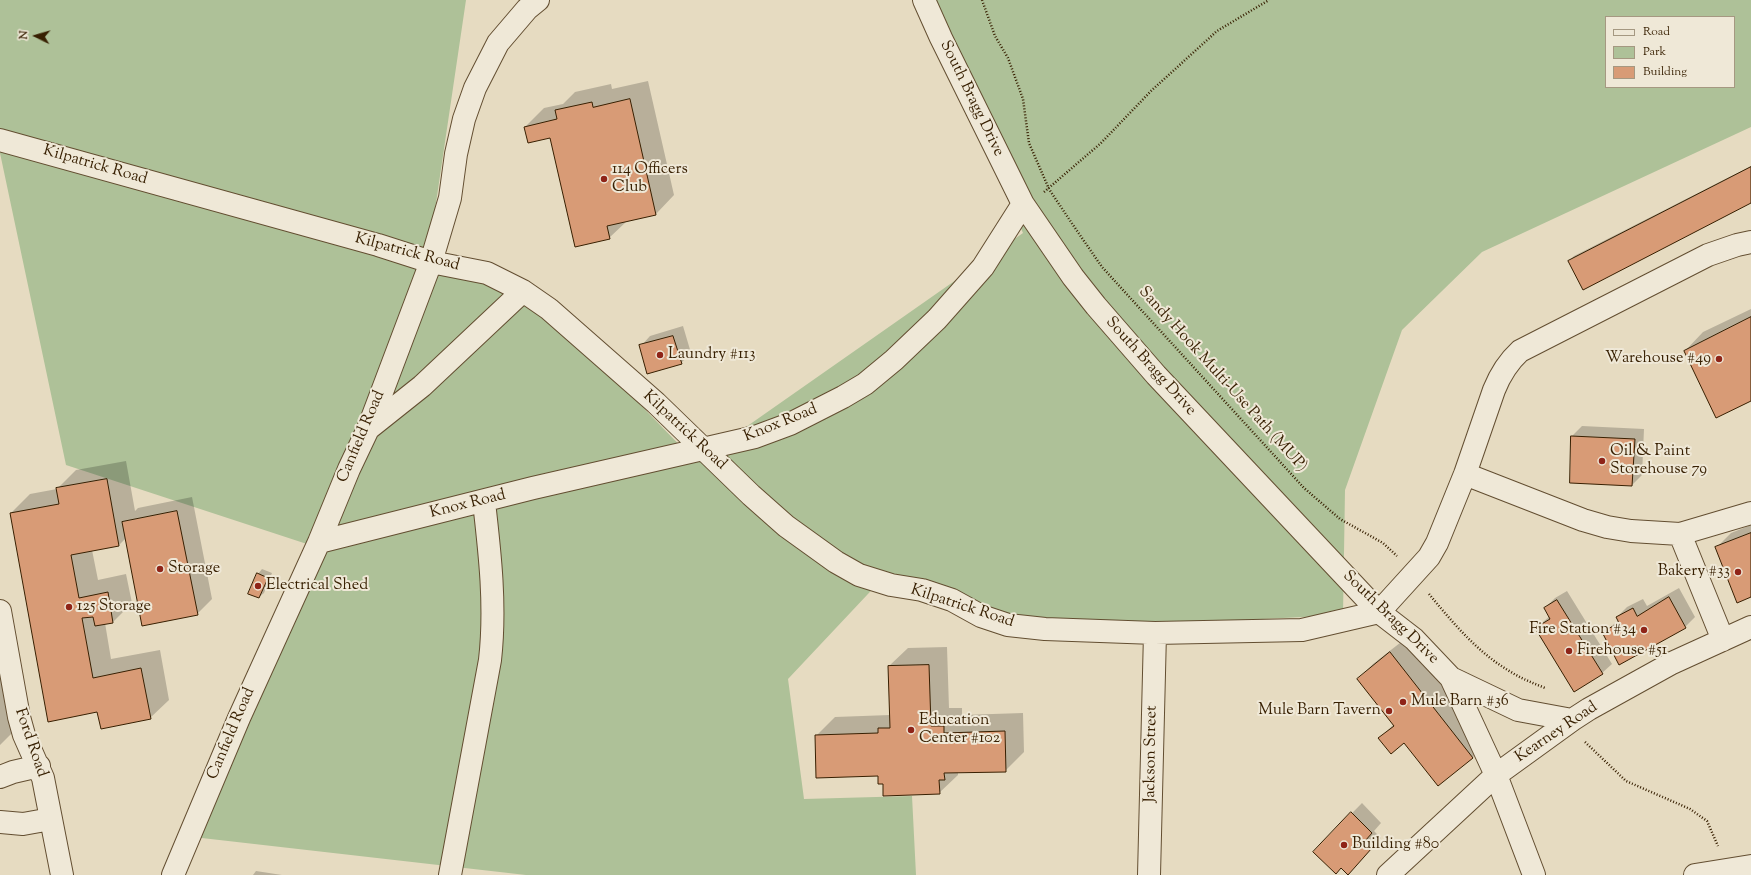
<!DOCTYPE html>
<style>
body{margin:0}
#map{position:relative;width:1751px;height:875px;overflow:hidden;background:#e6dbc1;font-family:"Sorts Mill Goudy",serif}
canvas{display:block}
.legend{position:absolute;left:1605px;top:16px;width:130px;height:72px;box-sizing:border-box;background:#efe8d7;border:1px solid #a59881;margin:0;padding:5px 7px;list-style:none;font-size:12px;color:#371f01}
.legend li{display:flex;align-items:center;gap:8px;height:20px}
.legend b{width:20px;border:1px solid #a59881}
.north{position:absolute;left:16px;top:16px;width:40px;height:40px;-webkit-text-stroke:3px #efe8d7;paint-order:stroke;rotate:275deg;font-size:11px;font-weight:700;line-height:16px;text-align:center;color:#371f01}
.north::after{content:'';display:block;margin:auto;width:14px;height:18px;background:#371f01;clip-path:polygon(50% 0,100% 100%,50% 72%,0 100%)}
</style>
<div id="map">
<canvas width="1751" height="875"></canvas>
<ul class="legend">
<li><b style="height:5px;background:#efe8d7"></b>Road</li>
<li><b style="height:11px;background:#aec198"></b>Park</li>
<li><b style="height:11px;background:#d89b76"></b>Building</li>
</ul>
<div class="north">N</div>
</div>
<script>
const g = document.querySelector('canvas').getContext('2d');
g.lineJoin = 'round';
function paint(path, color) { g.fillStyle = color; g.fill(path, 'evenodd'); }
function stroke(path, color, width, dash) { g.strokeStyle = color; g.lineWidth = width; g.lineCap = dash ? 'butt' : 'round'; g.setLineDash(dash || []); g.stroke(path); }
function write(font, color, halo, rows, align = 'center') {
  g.font = font + ' "Sorts Mill Goudy",serif'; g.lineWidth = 4; g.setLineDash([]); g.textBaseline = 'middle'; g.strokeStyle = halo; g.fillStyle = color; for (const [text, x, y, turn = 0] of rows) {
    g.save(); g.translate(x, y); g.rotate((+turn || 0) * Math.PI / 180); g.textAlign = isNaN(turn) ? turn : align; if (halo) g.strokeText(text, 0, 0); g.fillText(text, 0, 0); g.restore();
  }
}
paint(new Path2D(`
 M0 0H466L428 257 525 286 696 462 1023 233 920 0H1751V127L1482 252 1402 330 1345 490 1343 615 1041 630 883 578 788 679 804 799 912 796 916 875H526L193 837 313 546 66 465 0 153ZM1606 17H1734V87H1606Z`), '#aec198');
paint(new Path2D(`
 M648 81 674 195 656 214 627 221 609 238 551 137 525 127 544 108 563 104 575 92 611 84 612 89Z
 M1751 166V202L1569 261 1574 256Z
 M1751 309V400L1685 351 1703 332Z
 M683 326 691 353 681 363 641 346 650 336Z
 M1582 426 1644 429 1642 475 1632 485 1572 436Z
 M126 461 135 511 138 508 192 497 212 599 197 614 126 538 119 545 92 550 98 580 126 574 132 603 113 622 105 623 111 659 160 650 169 700 150 718 98 711 11 513 30 494 57 489 76 470Z
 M1751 525V596L1716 548 1731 533Z
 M262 569 272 573 264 593 259 597 258 574Z
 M1679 588 1695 617 1685 627 1603 633 1619 620 1617 617 1627 607 1643 599 1647 606Z
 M1567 591 1612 664 1602 673 1536 628 1550 616 1545 608 1555 598Z
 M1405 639 1487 743 1473 757 1438 785 1404 741 1380 738 1394 724 1358 679 1373 664Z
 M947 647 949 708H962V715L1023 713 1024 752 1005 771 958 772V775L939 793 884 783 879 775 816 736 835 717 890 715 889 666 908 648Z
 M0 663 13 732 0 745Z
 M1362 803 1381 823 1374 831 1381 838 1357 863 1341 867 1314 852Z
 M256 871 282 875H253Z`), '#0003');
const building = new Path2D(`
 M630 99 656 215 607 226 610 239 575 247 550 138 528 143 524 127 557 119 555 110 592 102 593 107Z
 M1751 167V203L1583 290 1568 261Z
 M1751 317V401L1716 418 1684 351Z
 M673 336 682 364 647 374 639 345Z
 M1571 436 1635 439 1632 486 1570 483Z
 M107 479 119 546 71 555 79 598 108 592 113 623 95 626 93 617 82 618 93 678 141 668 151 719 101 729 97 712 48 722 10 513 59 504 56 488Z
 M177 511 198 615 142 626 122 522Z
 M1751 533V597L1737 603 1715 547Z
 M257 573 268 578 259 598 248 594Z
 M1669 597 1686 628 1619 665 1602 632 1619 623 1616 617 1633 608 1637 616Z
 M1557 600 1603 674 1574 692 1535 628 1550 619 1544 608Z
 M1390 652 1473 758 1438 786 1404 743 1391 754 1378 738 1394 726 1357 679Z
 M929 665 931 726H944V733L1005 731 1006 772 944 773 945 780H939L940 794 883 796V784H878V776L816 778 815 735 878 733V728H890L888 666Z
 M1351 812 1372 833 1365 841 1372 848 1348 875 1341 868 1336 874 1313 852Z`);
paint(building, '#d89b76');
stroke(building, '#371f01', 1);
const minor = new Path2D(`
 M924 0 941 38 1023 204 1073 277 1096 306 1156 375 1379 612 1414 639 1451 678 1496 775 1534 875
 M0 140 378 245 431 262 487 273 523 291 549 309 656 403 751 495 786 526 836 562 859 575 891 585 922 590 952 600 981 616 1008 625 1045 629 1155 633 1302 630 1379 612 1429 557 1437 543 1465 474 1494 390C1500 375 1508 362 1520 351L1708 255 1737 245 1751 242
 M368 429 422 386 523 291
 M1465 474 1583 520 1607 527 1631 531 1680 534 1751 513
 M1680 534 1723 640
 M319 542 533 488 755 437 790 424 843 397 865 384 894 360 937 319 983 267 1023 204
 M0 611 19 717 24 735 43 778 62 875
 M1451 678 1518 710 1572 720
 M0 777 13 772 39 766
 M0 822 23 824 51 819
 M173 875 239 718 319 542 349 469 368 429 431 262 450 198 456 154 464 119 475 88 498 43 527 9 538 0
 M450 875 490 660C496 607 490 554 484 502
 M1149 875 1155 633
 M1388 875 1496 775 1572 720 1589 709 1672 663 1751 627
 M1695 875 1751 866`);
stroke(minor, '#634e31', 24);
stroke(new Path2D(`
 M982 0 995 36 1008 58 1023 99 1029 143 1049 189 1073 225 1102 267 1304 488 1340 519 1383 543 1397 556
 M1044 192 1101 143 1151 91 1217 31 1269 0
 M1429 594C1453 623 1478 653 1511 672 1522 679 1533 683 1545 688
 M1585 742 1626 781 1690 809 1707 821 1718 846`), '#371f01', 2.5, [1, 2]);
stroke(minor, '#efe8d7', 22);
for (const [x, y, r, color] of [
 [604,179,4,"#8f2418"],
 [660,355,4,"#8f2418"],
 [1719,359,4,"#8f2418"],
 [1602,461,4,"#8f2418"],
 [160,569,4,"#8f2418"],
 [1738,572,4,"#8f2418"],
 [258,586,4,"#8f2418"],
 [69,607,4,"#8f2418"],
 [1644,630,4,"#8f2418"],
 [1569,651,4,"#8f2418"],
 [1403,702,4,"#8f2418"],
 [1389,711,4,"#8f2418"],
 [911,730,4,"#8f2418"],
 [1344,845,4,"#8f2418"]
]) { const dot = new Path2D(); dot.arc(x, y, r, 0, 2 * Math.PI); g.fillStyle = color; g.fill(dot); stroke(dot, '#efe8d7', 1.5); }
write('16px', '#371f01', '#efe8d7', [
 ["South Bragg Drive",971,99,64],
 ["Kilpatrick Road",95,166,16],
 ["Kilpatrick Road",407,253,15],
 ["South Bragg Drive",1150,367,48],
 ["Sandy Hook Multi-Use Path (MUP)",1222,380,48],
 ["Knox Road",781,424,-22],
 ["Kilpatrick Road",684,431,43],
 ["Canfield Road",362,437,-67],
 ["Knox Road",468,505,-14],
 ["Kilpatrick Road",962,607,18],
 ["South Bragg Drive",1390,618,44],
 ["Kearney Road",1557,733,-34],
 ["Canfield Road",232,734,-67],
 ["Ford Road",30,743,71],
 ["Jackson Street",1152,754,-89]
]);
write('16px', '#371f01', '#efe8d7', [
 ["114 Officers",612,170],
 ["Club",612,188],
 ["Laundry #113",668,355],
 ["Warehouse #49",1711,359,"right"],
 ["Oil & Paint",1610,452],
 ["Storehouse 79",1610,470],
 ["Storage",168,569],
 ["Bakery #33",1730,572,"right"],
 ["Electrical Shed",266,586],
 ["125 Storage",77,607],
 ["Fire Station #34",1636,630,"right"],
 ["Firehouse #51",1577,651],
 ["Mule Barn #36",1411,702],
 ["Mule Barn Tavern",1381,711,"right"],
 ["Education",919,721],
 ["Center #102",919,739],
 ["Building #80",1352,845]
], 'left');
</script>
